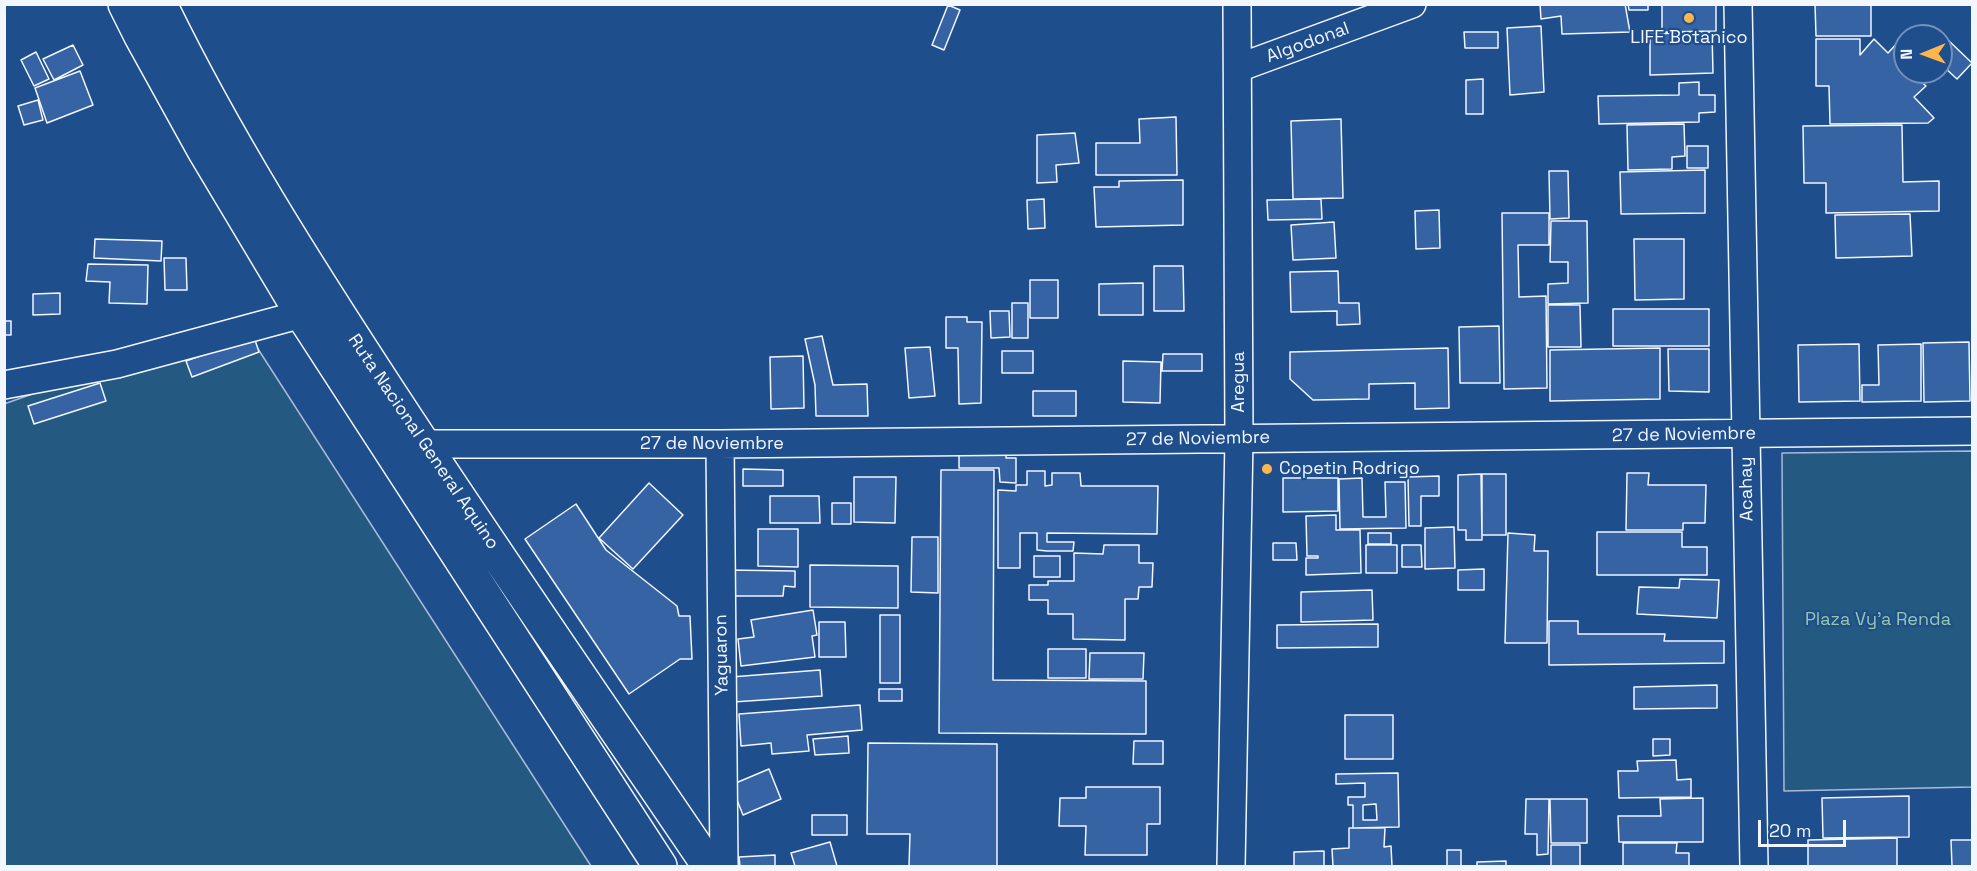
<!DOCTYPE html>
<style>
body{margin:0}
#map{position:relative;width:1977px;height:871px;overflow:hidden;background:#1f4e8c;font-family:"Space Grotesk",sans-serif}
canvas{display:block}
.frame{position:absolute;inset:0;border:6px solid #f2f6ff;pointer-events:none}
.north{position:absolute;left:1893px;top:24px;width:60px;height:60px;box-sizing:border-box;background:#1f4e8c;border:2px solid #7391ba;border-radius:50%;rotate:269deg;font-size:16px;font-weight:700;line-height:24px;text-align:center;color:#f2f6ff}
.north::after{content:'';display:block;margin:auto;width:21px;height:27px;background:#ffb74d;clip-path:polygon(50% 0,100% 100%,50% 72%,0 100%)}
.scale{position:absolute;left:1758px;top:820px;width:88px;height:27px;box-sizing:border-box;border:3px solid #f2f6ff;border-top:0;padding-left:8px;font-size:18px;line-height:21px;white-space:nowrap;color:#f2f6ff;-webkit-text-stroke:4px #1f4e8c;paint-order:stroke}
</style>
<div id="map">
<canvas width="1977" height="871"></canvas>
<div class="frame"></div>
<div class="north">N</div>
<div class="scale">20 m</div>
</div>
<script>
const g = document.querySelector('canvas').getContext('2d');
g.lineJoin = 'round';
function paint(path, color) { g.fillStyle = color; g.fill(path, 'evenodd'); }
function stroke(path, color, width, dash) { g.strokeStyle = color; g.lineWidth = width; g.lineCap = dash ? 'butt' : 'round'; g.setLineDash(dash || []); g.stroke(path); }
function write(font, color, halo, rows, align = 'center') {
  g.font = font + ' "Space Grotesk",sans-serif'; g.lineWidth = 4.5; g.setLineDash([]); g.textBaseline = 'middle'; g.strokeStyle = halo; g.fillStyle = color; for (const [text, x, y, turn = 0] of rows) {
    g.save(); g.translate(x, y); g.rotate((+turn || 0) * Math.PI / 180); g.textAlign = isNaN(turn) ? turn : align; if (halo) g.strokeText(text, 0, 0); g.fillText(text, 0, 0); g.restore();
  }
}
const green = new Path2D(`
 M240 321 591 866H5L4 404Z
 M1972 451V787L1784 791 1782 453Z`);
paint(green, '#245a82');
stroke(green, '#a8bbd7', 1.5);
const building = new Path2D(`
 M1540 4H1625L1630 32 1562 34 1561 16 1541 19Z
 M1628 4H1648V10H1629Z
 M1662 4H1716V31L1662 32Z
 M1815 4H1871V36H1816Z
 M948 5 960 10 944 50 932 45Z
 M1541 26 1544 92 1510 95 1507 28Z
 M1464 32H1498V48H1465Z
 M1712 32 1713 73 1650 75V34Z
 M1816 39H1860V55L1874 39 1888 53 1900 40H1905V72H1914L1913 74 1926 86 1914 97 1934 118 1928 123 1830 124 1829 86H1816Z
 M1941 40H1948L1972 63 1957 79 1944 67 1941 70Z
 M73 45 83 65 54 80 43 59Z
 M36 52 49 79 34 86 21 60Z
 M80 71 93 105 47 123 35 88Z
 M1483 79V114H1466V80Z
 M1699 82V95H1715V112L1699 113V122L1599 124 1598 96 1679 95V83Z
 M38 100 43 120 24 125 18 106Z
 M1176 117 1177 175H1096V143H1140L1139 119Z
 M1341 119 1343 198 1293 199 1291 121Z
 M1684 124 1685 156 1672 157V169L1628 170 1627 125Z
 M1902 125 1903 182 1939 181V211L1826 213V183H1804L1803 126Z
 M1075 133 1079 163 1056 165 1057 182 1037 183V135Z
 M1687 146H1708V168H1687Z
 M1705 170V213L1621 214 1620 172Z
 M1549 171H1568L1569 218 1550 219Z
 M1183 180V225L1096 227 1094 187H1119V181Z
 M1044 199 1045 228 1028 229 1027 200Z
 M1321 199 1322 219 1268 220 1267 200Z
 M1439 210 1440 248 1416 249 1415 211Z
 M1502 213H1549V245H1518L1519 297 1546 296 1547 388 1504 389Z
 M1910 214 1912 256 1836 258 1835 215Z
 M1551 221H1587L1588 303 1548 304V284L1568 283V262H1550Z
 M1334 222 1336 258 1293 260 1291 225Z
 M95 239 162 241 161 261 94 258Z
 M1634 239H1684V299L1635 300Z
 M164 258H186L187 290H165Z
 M88 264 148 265 147 304 109 303 110 282 86 281Z
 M1154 266H1183L1184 311H1154Z
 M1338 271 1339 303H1359L1360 324 1337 325V311L1291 312 1290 272Z
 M1030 280H1058V318H1030Z
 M1143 283V315H1099V284Z
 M60 293V314L33 315V294Z
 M1012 303H1028V338H1012Z
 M1548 305H1580L1581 347H1548Z
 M1613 309H1709V346H1613Z
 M990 311H1009L1010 337 991 338Z
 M946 317H967V322H982L981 403 959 404 958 348H946Z
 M4 321H11V335H4Z
 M1499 326 1500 383H1460L1459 327Z
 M822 336 833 385 867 384 868 416H816L815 385 805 339Z
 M254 337 259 352 192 377 186 361Z
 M1969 342 1970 401 1924 402 1923 343Z
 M1859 344 1860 401 1799 402 1798 345Z
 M1921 344V401L1862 402V385H1879L1878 345Z
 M930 347 935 396 909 398 905 348Z
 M1448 348 1449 408 1415 409V383L1369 384V399L1313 400 1290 379V352Z
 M1660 348V399L1550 401V350Z
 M1668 349H1709V392L1669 391Z
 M1002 351H1033V373H1002Z
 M1163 354H1202V371H1162Z
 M803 356 804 408 771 409 770 357Z
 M1123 361 1161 362 1160 403 1123 402Z
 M100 383 106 401 34 424 28 406Z
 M1033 391H1076V416H1033Z
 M959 447H1007L1006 458H1016V483L1000 482 999 468H959Z
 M743 469 783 470V486H743Z
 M941 470H994L993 680 1146 681V734L939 733Z
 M1027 471H1045V486L1052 485V473H1080L1081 486H1158L1157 534 1047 533V542H1074L1073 551H1047L1037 550V533H1020V568H998V490L1016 491V485H1027Z
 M1627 473H1649L1648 485H1706L1705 523H1683V530H1626Z
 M1481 474 1482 540H1466V530H1458V475Z
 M1482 474H1506V535H1482Z
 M1439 476V496H1421V526H1409L1408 477Z
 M854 477H896L895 523 854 522Z
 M1283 478H1338V511L1283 512Z
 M1362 478 1363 517H1386L1385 482H1405L1406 528 1340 529 1339 479Z
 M649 483 683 515 633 569 599 538Z
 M770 496H819L820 523H770Z
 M832 503H851V524H832Z
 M576 504 606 550 677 606 679 616H690L692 659H680L629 694 525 539Z
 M1336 515V530H1360L1361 573 1306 575V558H1318V556H1307L1306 516Z
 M1454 527 1455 568 1425 569V528Z
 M758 529H798V567L758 566Z
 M1597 532H1682V547H1707V575H1597Z
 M1368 533H1391V544H1368Z
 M1508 533 1535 535 1534 551H1548L1547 643H1505Z
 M912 537H938V593L911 592Z
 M1273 543H1296L1297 560H1273Z
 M1104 545H1139V563H1153L1152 587H1139L1138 599H1125V640L1073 639V614H1048V600H1029V585H1048V581H1074V553L1103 554Z
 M1366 545H1397V573H1366Z
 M1402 545H1421L1422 567H1402Z
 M1034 556H1060V577H1034Z
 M810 565 898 566V608L810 607Z
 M1484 569V590H1458V570Z
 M726 570 795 571V587L784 586 783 596H726Z
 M1680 579 1719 580 1717 618 1637 614 1639 587 1679 588Z
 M1372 590 1373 620 1301 622V592Z
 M813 610 817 635 812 636 815 657 741 666 738 639 754 637 751 620Z
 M880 615H900V683H880Z
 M1549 621H1578V634H1665L1664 641H1724V663L1549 665Z
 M819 622H845L846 657H819Z
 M1378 624V647L1277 648V625Z
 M1048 649H1086V678H1048Z
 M1090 653H1144L1143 679H1089Z
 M820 670 822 696 733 702 731 677Z
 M1717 685V708L1634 709V687Z
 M879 689H902V701H879Z
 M860 705 862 730 807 735 809 751 772 754 771 743 741 746 739 714Z
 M1345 715H1393V759H1345Z
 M848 736 849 753 815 755 813 739Z
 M1653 739H1670V755L1653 756Z
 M1134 741H1163V764H1133Z
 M868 743 997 744V866H909L910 834H867Z
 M1676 760 1677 780 1691 779V797L1619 798 1618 771H1638L1637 761Z
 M769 769 781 799 743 815 731 785Z
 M1398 773 1399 827 1353 828V805H1348V797H1365V783L1336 784V774ZM1376 804 1377 820H1363V805Z
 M1086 787H1160V824H1147V855H1085L1086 826H1059L1060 798H1086Z
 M1909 796V837L1823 838 1822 798Z
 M1703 798V842H1619L1618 816H1661L1660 799Z
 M1526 799H1549L1548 854 1537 855V834H1525Z
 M1550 799H1587V843H1551Z
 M812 815H847V835H812Z
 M1349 828H1385L1384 847 1391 846 1392 866H1333L1332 849 1349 848Z
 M1897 838V866H1808V840Z
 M1951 840H1972V866H1952Z
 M830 842 837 866H795L791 853Z
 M1623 843H1677L1676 853H1689V866H1623Z
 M1551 845H1580V866H1551Z
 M1447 850H1461V866H1447Z
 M1324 851V866H1294V852Z
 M775 855V866H740L739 857Z
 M1506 861V866H1477V862Z`);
paint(building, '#3563a3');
stroke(building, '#f2f6ff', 1.5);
const street = new Path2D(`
 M1738 4 1754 866
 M1238 68 1412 4
 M4 385 117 364 302 314
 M423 444H720L1972 431
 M720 444 724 866
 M1231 866 1239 439 1237 4`);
const highway = new Path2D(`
 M125 4 141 36 204 150 302 314 660 866
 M160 4C225 138 306 265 387 389 492 550 602 708 709 866`);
stroke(street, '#f2f6ff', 30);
stroke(highway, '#f2f6ff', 36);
stroke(street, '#1f4e8c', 27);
stroke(highway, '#1f4e8c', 33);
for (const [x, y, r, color] of [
 [1689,18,6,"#ffb74d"],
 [1267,469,6,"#ffb74d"]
]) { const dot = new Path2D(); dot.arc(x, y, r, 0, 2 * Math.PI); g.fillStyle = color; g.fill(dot); stroke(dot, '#1f4e8c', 2); }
write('18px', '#f2f6ff', '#1f4e8c', [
 ["LIFE Botanico",1689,38],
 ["Copetin Rodrigo",1279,469,"left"]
]);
write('18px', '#f2f6ff', '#1f4e8c', [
 ["Algodonal",1308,43,-20],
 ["Aregua",1239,382,-90],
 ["27 de Noviembre",1684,435,-1],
 ["27 de Noviembre",1198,439,-1],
 ["Ruta Nacional General Aquino",423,442,56],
 ["27 de Noviembre",712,444],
 ["Acahay",1747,489,-91],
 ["Yaguaron",722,655,-91]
]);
write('18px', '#97c8a6', '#1f4e8c', [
 ["Plaza Vy'a Renda",1878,620]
]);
</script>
